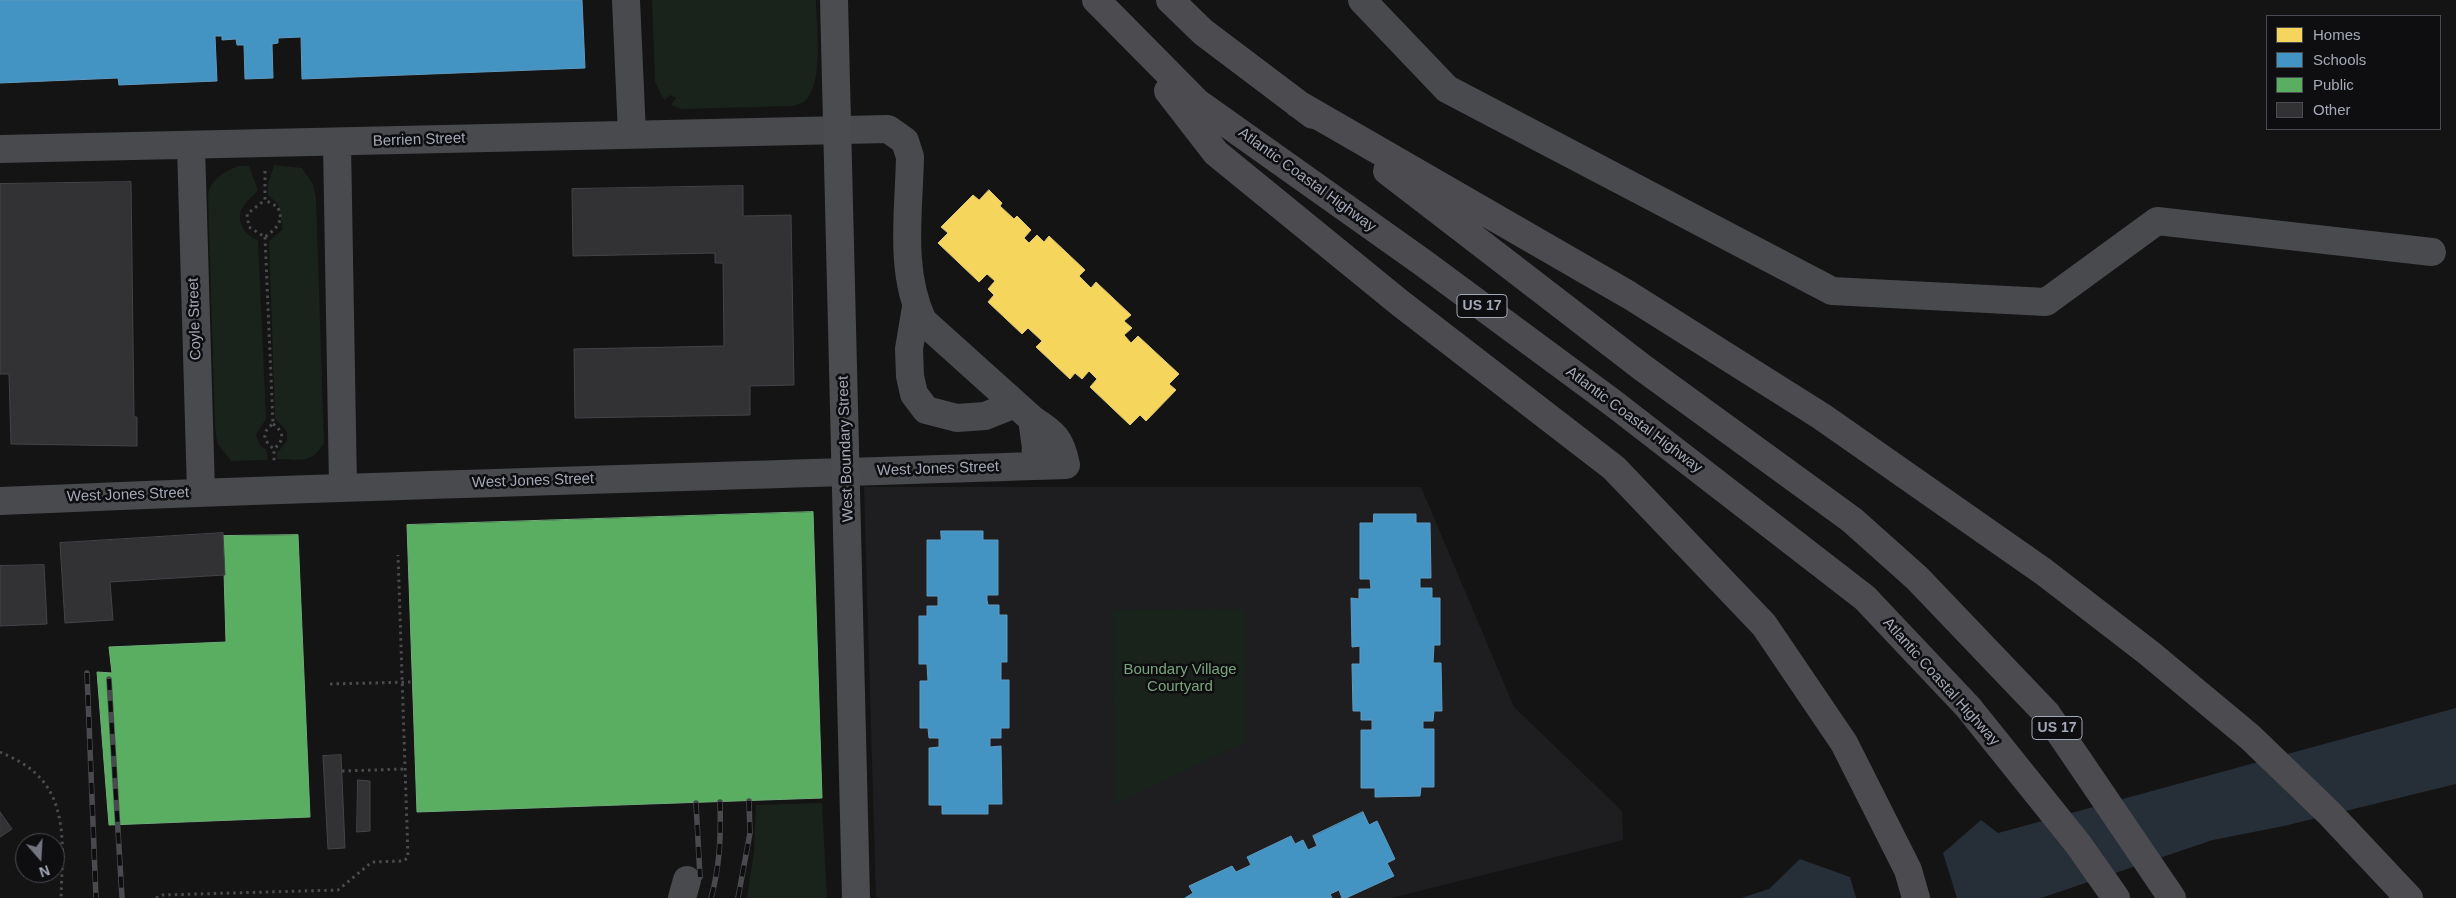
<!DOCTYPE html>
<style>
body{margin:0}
#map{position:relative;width:2456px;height:898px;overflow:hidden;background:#141414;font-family:Helvetica,sans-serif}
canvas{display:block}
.legend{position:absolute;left:2266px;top:15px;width:175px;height:115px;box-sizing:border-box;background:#0e0e10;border:1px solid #4a4c53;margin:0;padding:6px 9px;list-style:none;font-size:15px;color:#a4a9b7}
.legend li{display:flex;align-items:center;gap:10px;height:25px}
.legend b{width:25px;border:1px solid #4a4c53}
.north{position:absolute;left:15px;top:833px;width:50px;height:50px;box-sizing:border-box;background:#0e0e10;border:1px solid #4a4c53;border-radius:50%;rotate:161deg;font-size:14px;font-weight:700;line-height:20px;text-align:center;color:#a4a9b7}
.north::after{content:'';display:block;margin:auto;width:18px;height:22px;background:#72757e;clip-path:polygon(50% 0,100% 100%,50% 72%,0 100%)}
</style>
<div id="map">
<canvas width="2456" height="898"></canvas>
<ul class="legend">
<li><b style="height:14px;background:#f6d55c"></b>Homes</li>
<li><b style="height:14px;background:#4393c3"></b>Schools</li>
<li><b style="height:14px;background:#5aae61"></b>Public</li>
<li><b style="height:14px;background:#323234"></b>Other</li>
</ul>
<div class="north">N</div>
</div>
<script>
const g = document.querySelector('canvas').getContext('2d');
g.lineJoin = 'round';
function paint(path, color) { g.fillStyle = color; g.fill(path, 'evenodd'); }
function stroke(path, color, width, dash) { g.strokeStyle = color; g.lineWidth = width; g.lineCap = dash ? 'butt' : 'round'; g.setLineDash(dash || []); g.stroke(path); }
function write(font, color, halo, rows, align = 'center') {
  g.font = font + ' Helvetica,sans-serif'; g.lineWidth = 5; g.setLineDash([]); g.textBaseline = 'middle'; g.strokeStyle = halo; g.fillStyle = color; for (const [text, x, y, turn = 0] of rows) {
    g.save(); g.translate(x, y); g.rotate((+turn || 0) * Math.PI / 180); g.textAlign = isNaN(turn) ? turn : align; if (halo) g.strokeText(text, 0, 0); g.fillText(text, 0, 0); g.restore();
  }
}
paint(new Path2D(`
 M864 487H1421L1514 707 1622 811 1623 840 1391 898H876Z`), '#1e1e20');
paint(new Path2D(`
 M652 0H816C816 27 824 77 807 99 804 103 798 104 793 106L682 109 671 105 676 98 670 95 665 100 660 93 655 81Z
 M274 165 302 168 313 184 316 198 324 443C311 465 300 459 277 459V453L287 441V432L275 418 269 241 283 229 278 204 268 195V184Z
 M238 166H249L258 190C254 196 248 199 244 205 234 219 244 235 258 240L266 419 256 435 260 445 266 450 268 460 231 461 217 443 215 427 208 194C212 178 224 172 238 166Z
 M1245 609 1246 742 1115 804 1113 610Z
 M822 803 827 898H747L754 851 756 805Z`), '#1a221c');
paint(new Path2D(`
 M2456 708V784L2284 826 2213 840 2041 898H1957L1943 853 1981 820 1998 833Z
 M1800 859 1850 877 1856 898H1741L1769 889Z`), '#262e37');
const homes = new Path2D(`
 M989 190 1002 203 1000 206 1014 219 1017 216 1031 230 1024 238 1029 243 1037 235 1044 242 1049 236 1085 270 1079 276 1091 288 1096 282 1131 315 1124 321 1132 328 1124 335 1131 343 1138 336 1179 374 1169 384 1176 390 1146 421 1140 415 1130 425 1090 387 1097 379 1089 371 1082 379 1075 373 1070 379 1036 347 1042 341 1028 328 1022 334 988 302 994 295 988 289 995 281 987 274 979 282 938 243 948 233 941 227 973 195 979 200Z`);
paint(homes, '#f6d55c');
stroke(homes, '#ddc877', 1);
const schools = new Path2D(`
 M0 0H582L585 68 302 79 301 37 278 38V43L272 44 273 78 245 79 244 45H237L236 39 222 40V36H215L217 81 119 85 118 78 0 83Z
 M1374 514H1416V523H1430L1431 578H1420V588H1432V598H1440V645H1434L1433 663H1441L1442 711H1434L1433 721H1423V729H1434V787H1421L1420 796 1375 797V788H1361V730H1372V720H1361V711H1353L1352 664H1360V646L1352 647 1351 598 1359 599V589H1371L1370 579H1360V523H1373Z
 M941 531H983V540H998V595H987V600L988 605H999V615H1007V662H1001V680H1009V728H1001V738H990V747L1001 746 1002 804H988V814H942V805H929V748L939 747V738H929L928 728H920V681H928L927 664H919V616H927V606H938V596H927V540H941Z
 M1363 812 1369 825 1377 821 1395 859 1387 863 1394 876 1346 898H1342L1339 890 1330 894 1332 898H1185L1193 893 1189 886 1232 866 1236 872 1251 865 1247 857 1291 836 1295 844 1303 840 1308 850 1317 846 1313 836Z`);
paint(schools, '#4393c3');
stroke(schools, '#609abf', 1);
const public = new Path2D(`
 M813 512 822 798 417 812 407 525Z
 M298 535 310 817 109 825 97 672 112 673 109 647 226 642 223 536Z`);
paint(public, '#5aae61');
stroke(public, '#70ac7b', 1);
const building = new Path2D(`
 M131 182 134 417H137V446L11 444 9 374H0V184Z
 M743 186V216L791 215 794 385 750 386V415L575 418 574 349 724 346 723 263H715V253L573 256 572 189Z
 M223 533 225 575 110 582 113 620 65 623 60 543Z
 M44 565 47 624 0 626V566Z
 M341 755 345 848 328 849 323 756Z
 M358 780 370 781V831L357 832Z
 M0 812 12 829 0 837Z`);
paint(building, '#323234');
stroke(building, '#424448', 1);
stroke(new Path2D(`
 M265 171V200L247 214 249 227 265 237 275 229 281 219 278 207 265 200
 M265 237 273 424C261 432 263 441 274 449V461
 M273 424C285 433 284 440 274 449
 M330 684 412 682
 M0 752C11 757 24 763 33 771 70 802 62 855 61 898
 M342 771 405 769
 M156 898 162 895 338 890 372 862 404 861 408 857 398 555`), '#4a4b4f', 3, [2.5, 4]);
stroke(new Path2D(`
 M626 0 632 134
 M1362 0 1447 89 1832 291 2046 302 2157 221 2432 252
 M337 143 343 487
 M191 146 201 492
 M0 149 888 129 905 141 910 157C909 211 899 271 923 321L1032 419
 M916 307 909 349 910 376 914 394 926 410 957 418 985 416 1015 404
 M0 501C355 485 711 477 1066 465 1061 439 1054 433 1032 419L1036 448 1034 466
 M682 898 687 880`), '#484a4d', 28);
stroke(new Path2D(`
 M834 0 856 898`), '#4b4c4f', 28);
stroke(new Path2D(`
 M1096 0 1198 103 1422 262 1613 403 1865 598 1968 707 2078 844 2116 898
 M1170 0 1203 32 1313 115
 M1168 91 1216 153 1400 303 1614 468 1764 625 1844 743 1908 870 1916 898
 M1298 104 1629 295 1821 416 2044 572 2149 653 2250 737 2329 813 2409 898
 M1387 171 1643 368 1852 520 1917 578 2047 714 2172 898`), '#4b4b50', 28);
const rail = new Path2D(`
 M87 673 96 898
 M109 679 122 898
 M696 803 700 877
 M711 898C720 866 721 835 720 802
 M738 898 750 833 749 801`);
stroke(rail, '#484a4d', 5.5);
stroke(rail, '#0e0e10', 4, [11]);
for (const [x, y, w] of [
 [1482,306,50],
 [2057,728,50]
]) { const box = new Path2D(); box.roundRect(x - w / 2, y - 11.5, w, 23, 4); g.fillStyle = '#0e0e10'; g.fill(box); stroke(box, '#a4a9b7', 1); }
write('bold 14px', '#a4a9b7', null, [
 ["US 17",1482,306],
 ["US 17",2057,728]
]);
write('15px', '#a4a9b7', '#0e0e10', [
 ["Berrien Street",419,140,-2],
 ["Atlantic Coastal Highway",1307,180,36],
 ["Coyle Street",195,319,-92],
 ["Atlantic Coastal Highway",1634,420,37],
 ["West Boundary Street",846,449,-92],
 ["West Jones Street",938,469,-2],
 ["West Jones Street",533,481,-2],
 ["West Jones Street",128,495,-2],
 ["Atlantic Coastal Highway",1941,682,48]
]);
write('15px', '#79a47e', '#0e0e10', [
 ["Boundary Village",1180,670],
 ["Courtyard",1180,687]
]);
</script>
